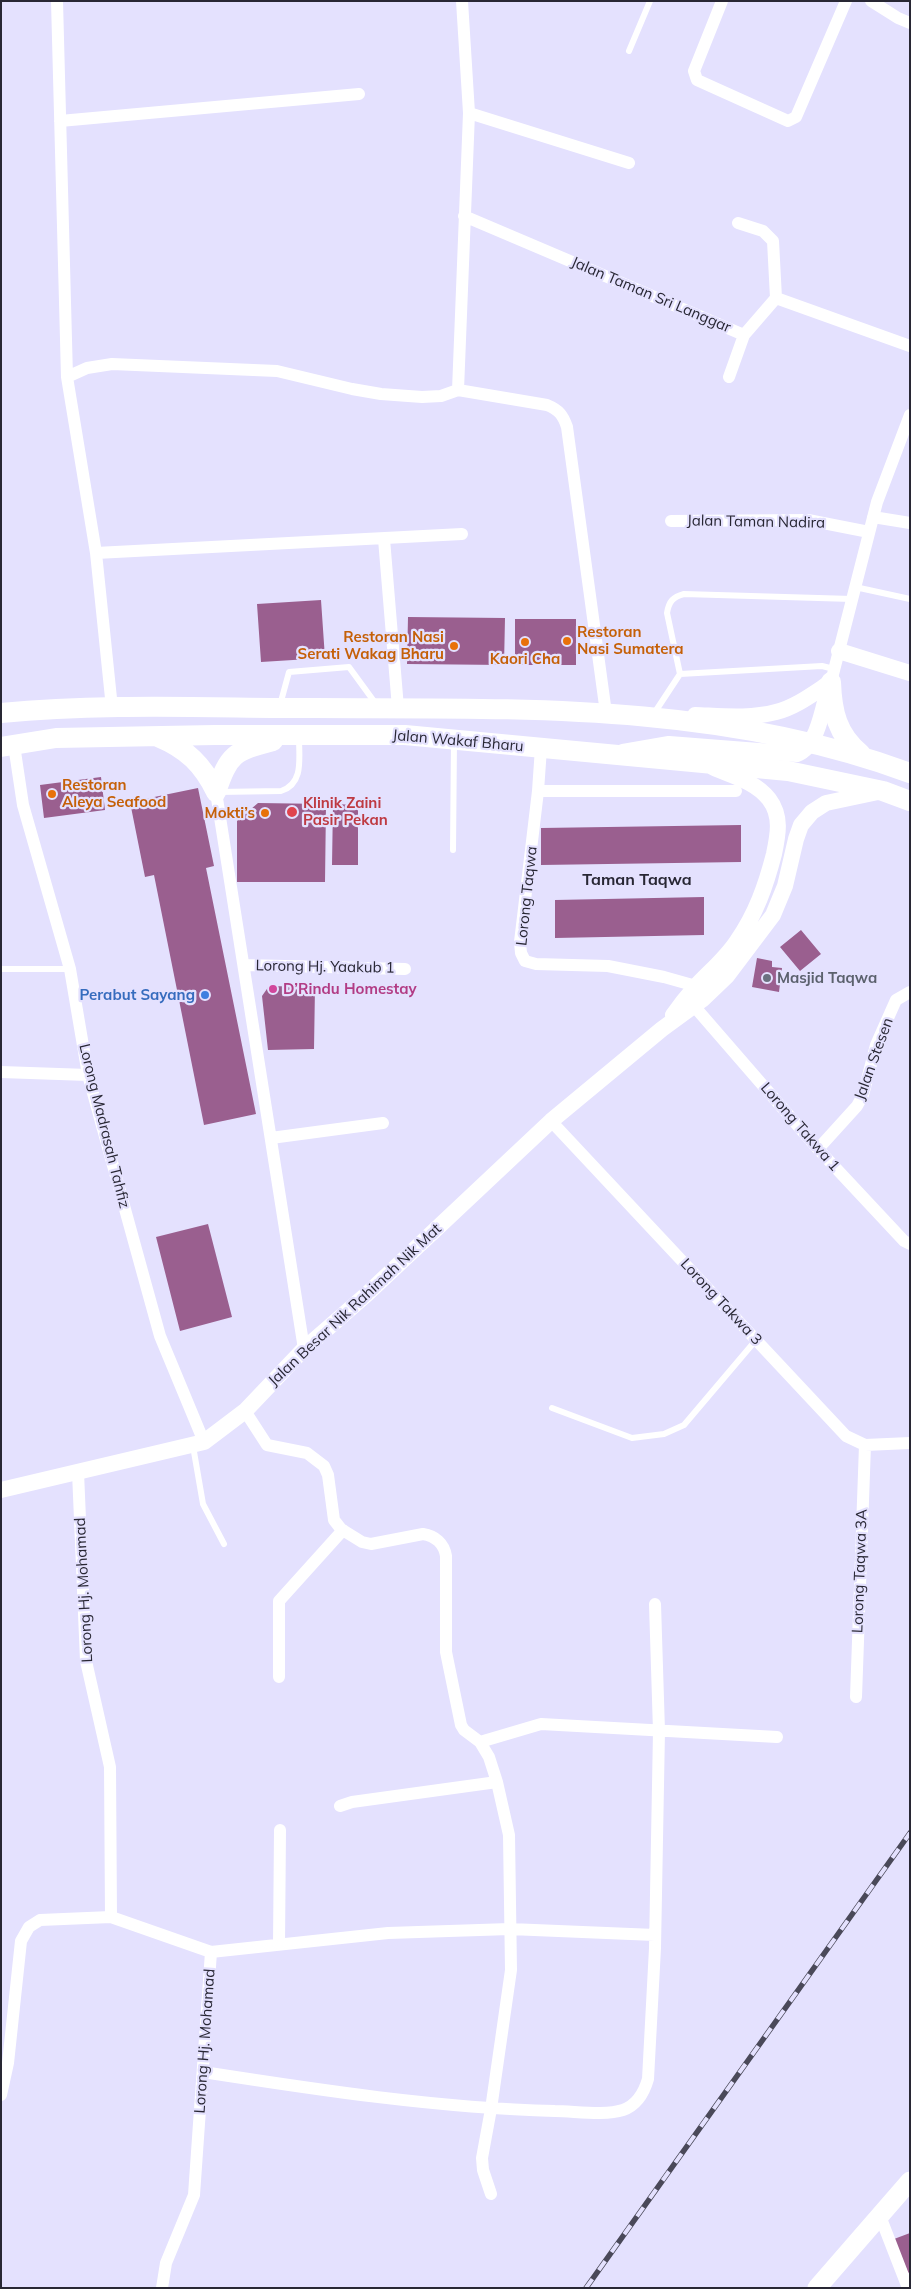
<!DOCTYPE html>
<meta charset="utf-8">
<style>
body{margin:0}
#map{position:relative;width:911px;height:2289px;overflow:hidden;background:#e4e1fe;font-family:Mulish,sans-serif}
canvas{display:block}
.frame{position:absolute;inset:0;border:2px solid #282734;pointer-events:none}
</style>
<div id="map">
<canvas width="911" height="2289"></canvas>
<div class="frame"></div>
</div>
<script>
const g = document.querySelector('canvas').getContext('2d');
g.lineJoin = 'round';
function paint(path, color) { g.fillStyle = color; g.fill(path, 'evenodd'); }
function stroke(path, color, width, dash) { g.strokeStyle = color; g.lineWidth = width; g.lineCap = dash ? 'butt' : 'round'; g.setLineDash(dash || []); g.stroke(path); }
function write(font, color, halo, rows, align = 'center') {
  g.font = font + ' Mulish,sans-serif'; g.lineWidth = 4.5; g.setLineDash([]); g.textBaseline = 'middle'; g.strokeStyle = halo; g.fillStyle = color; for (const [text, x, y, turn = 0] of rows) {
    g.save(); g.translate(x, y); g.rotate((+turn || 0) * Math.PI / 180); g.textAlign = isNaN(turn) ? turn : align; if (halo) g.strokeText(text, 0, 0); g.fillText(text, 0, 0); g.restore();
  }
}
paint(new Path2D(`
 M321 600 325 658 261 662 257 604Z
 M408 617 505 618 504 665 407 664Z
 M515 619H576V665H515Z
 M101 777 105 810 44 818 40 785Z
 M198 788 214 866 206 868 256 1114 204 1125 154 875 145 877 130 802Z
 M258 803 326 804 325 882H237V821Z
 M333 804 358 805V865H332Z
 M741 825V862L541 865V828Z
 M704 897V935L555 938V900Z
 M801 930 821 954 800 971 780 947Z
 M757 958 772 961V967L782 968 779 992 752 987Z
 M269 986 315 987 314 1049 268 1050 262 996Z
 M208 1224 232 1317 180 1331 156 1237Z
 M910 2233V2272L908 2273 894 2239Z`), '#9a5f8f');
stroke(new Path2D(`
 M629 51 650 1
 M855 587 910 599
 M680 674 667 613C669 601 673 597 684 594L852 599
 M280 705 289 672 349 667 376 704
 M653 715 680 674 822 666 834 669
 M218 792 281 791C304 784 299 758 299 738
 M453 850 454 741
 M1 969H70
 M552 1408 632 1438 664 1434 684 1425 756 1340
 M193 1446 203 1504 224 1544`), '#fff', 6);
stroke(new Path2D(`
 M57 1 67 377 96 553 112 708
 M722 1 694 71 697 80 788 121 796 117 846 1
 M871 1 898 18 910 23
 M469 113 629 163
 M60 121 359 94
 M464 216 744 335 776 298 910 346
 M738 223 763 231 773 241 776 298
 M67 377 87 368 112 364 277 371 352 389 381 394 422 397 441 396 458 390 547 405C559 410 563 415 567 427L606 713
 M729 377 744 335
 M458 390 469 113 462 1
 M873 517 910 523
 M671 521 808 520 869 532
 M384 539 398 708
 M96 553 462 534
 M831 682 877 502 910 415
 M14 745 23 805 70 969 88 1075 160 1336 204 1442
 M541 748 538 791 520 942 521 953 525 961 536 964 608 966 664 977 696 986
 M538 791H736
 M216 792 304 1349
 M244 965 405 969
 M694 1006 818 1149 904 1241 910 1244
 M1 1072 88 1075
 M551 1121 846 1436 865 1445 910 1443
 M271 1138 383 1123
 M818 1149 857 1106 863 1095 876 1045 896 1000 910 992
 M245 1411 267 1445 307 1453 324 1466 328 1475 334 1520 341 1529 362 1542 371 1544 423 1534C435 1536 444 1543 446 1556V1652L461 1725 464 1730 480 1742 541 1724 777 1737
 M78 1472 86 1661 110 1767 111 1917 211 1952 194 2195 166 2263 162 2288
 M279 1677V1601L343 1530
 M856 1697 865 1445
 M480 1742 489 1757 497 1782 509 1835 511 1970 491 2109 482 2158 483 2170 491 2194
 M340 1806 352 1802 497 1782
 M279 1944 280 1830
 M211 1952 388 1933 510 1929 655 1935
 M203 2072C319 2090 437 2108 555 2111 574 2111 605 2116 623 2110 637 2105 644 2093 648 2079L655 1948 659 1731 655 1604
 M1 2095 8 2063 21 1941 29 1927 40 1920 111 1917
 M880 2216 908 2288`), '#fff', 12);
stroke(new Path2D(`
 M839 651 910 673
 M695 715C722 716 750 719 776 712 796 707 814 693 831 682
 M623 752 669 744 797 754C818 746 823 707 829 686
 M673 1015C680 1005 688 995 696 986 710 971 726 958 737 941 756 914 766 885 774 854 778 835 782 816 769 799 756 782 733 776 714 768
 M1 1490 204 1442 245 1411 304 1349 367 1294 551 1121 662 1029 703 999 727 976 773 915 785 886 796 839 801 825 812 812 826 803 878 792`), '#fff', 16);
stroke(new Path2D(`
 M817 2288 910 2181`), '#fff', 19);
stroke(new Path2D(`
 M831 682C832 711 837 735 861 754
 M1 713C105 703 210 708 314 708 516 709 718 702 910 773
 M158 737C187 749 203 765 216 792
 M1 747 56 738 215 735H405L788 771 883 791 910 801
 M216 792C229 754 234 751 273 741`), '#fff', 20);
const rail = new Path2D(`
 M586 2288 910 1833`);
stroke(rail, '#4a4959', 5.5);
stroke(rail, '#e4e1fe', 4, [11]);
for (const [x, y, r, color] of [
 [567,641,5,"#e8710a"],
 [525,642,5,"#e8710a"],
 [454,646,5,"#e8710a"],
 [52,794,5,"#e8710a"],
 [292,812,6,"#e0444e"],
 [265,813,5,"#e8710a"],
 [767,978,5,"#6b7280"],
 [273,989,5,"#d1479c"],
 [205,995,5,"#3f7fe0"]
]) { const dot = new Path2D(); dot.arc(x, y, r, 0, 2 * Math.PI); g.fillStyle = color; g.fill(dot); stroke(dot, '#e4e1fe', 2); }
write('15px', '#282734', '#e4e1fe', [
 ["Jalan Taman Sri Langgar",651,295,23],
 ["Jalan Taman Nadira",756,522,1],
 ["Jalan Wakaf Bharu",458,741,5],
 ["Lorong Taqwa",527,896,-84],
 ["Lorong Hj. Yaakub 1",325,967,1],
 ["Jalan Stesen",874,1059,-70],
 ["Lorong Madrasah Tahfiz",104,1126,76],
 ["Lorong Takwa 1",800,1127,49],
 ["Lorong Takwa 3",721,1302,47],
 ["Jalan Besar Nik Rahimah Nik Mat",355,1305,-43],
 ["Lorong Taqwa 3A",860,1571,-88],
 ["Lorong Hj. Mohamad",84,1590,-93],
 ["Lorong Hj. Mohamad",205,2041,-86]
]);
write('bold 15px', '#c56008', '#e4e1fe', [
 ["Restoran",577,632],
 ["Nasi Sumatera",577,649],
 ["Restoran Nasi",444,637,"right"],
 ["Serati Wakag Bharu",444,654,"right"],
 ["Kaori Cha",525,659,"center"],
 ["Restoran",62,785],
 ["Aleya Seafood",62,802],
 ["Mokti’s",255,813,"right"]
], 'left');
write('bold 15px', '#be3a42', '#e4e1fe', [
 ["Klinik Zaini",303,803],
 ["Pasir Pekan",303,820]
], 'left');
write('bold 15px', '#5b616d', '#e4e1fe', [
 ["Masjid Taqwa",777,978]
], 'left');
write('bold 15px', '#b23c85', '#e4e1fe', [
 ["D’Rindu Homestay",283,989]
], 'left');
write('bold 15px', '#366cbe', '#e4e1fe', [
 ["Perabut Sayang",195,995]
], 'right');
write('bold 16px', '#282734', '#e4e1fe', [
 ["Taman Taqwa",637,880]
]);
</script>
